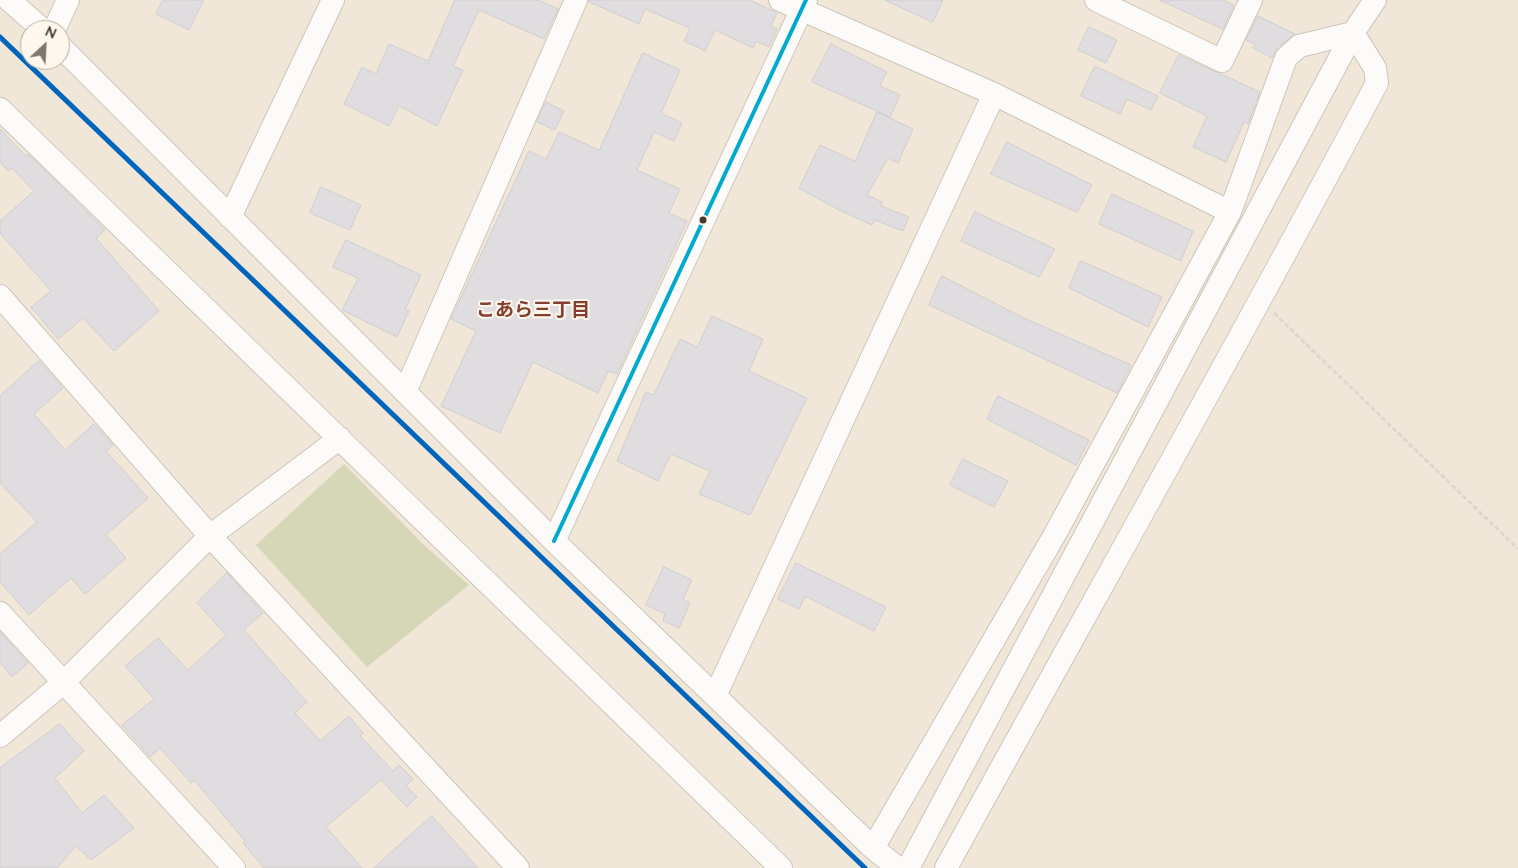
<!DOCTYPE html>
<meta charset="utf-8">
<style>
body{margin:0}
#map{position:relative;width:1518px;height:868px;overflow:hidden;background:#f0e7d9;font-family:Mulish,sans-serif}
canvas{display:block}
.north{position:absolute;left:20px;top:20px;width:50px;height:50px;box-sizing:border-box;background:#fef7ed;border:1px solid #b3aca2;border-radius:50%;rotate:25deg;font-size:14px;font-weight:700;line-height:20px;text-align:center;color:#423b31}
.north::after{content:'';display:block;margin:auto;width:18px;height:22px;background:#7f776c;clip-path:polygon(50% 0,100% 100%,50% 72%,0 100%)}
</style>
<div id="map">
<canvas width="1518" height="868"></canvas>
<div class="north">N</div>
</div>
<script>
const g = document.querySelector('canvas').getContext('2d');
g.lineJoin = 'round';
function paint(path, color) { g.fillStyle = color; g.fill(path, 'evenodd'); }
function stroke(path, color, width, dash) { g.strokeStyle = color; g.lineWidth = width; g.lineCap = dash ? 'butt' : 'round'; g.setLineDash(dash || []); g.stroke(path); }
function write(font, color, halo, rows, align = 'center') {
  g.font = font + ' Mulish,"Noto Sans JP",sans-serif'; g.lineWidth = 4; g.setLineDash([]); g.textBaseline = 'middle'; g.strokeStyle = halo; g.fillStyle = color; for (const [text, x, y, turn = 0] of rows) {
    g.save(); g.translate(x, y); g.rotate((+turn || 0) * Math.PI / 180); g.textAlign = isNaN(turn) ? turn : align; if (halo) g.strokeText(text, 0, 0); g.fillText(text, 0, 0); g.restore();
  }
}
paint(new Path2D(`
 M344 464 424 545 469 585 367 667 256 545Z`), '#d6d7b6');
const building = new Path2D(`
 M163 0H204L189 30 156 14Z
 M455 0H538L558 9 544 39 479 10 453 66 463 70 437 126 399 106 389 126 344 104 362 67 376 74 389 44 428 61Z
 M589 0H750L777 13 771 26 777 29 769 47 756 41 753 48 715 30 705 51 684 41 690 28 645 9 639 24 589 2Z
 M885 0H943L933 22Z
 M1160 0H1223L1234 5 1223 29Z
 M1258 16 1295 34 1277 48 1272 58 1253 48 1255 44 1246 40Z
 M1089 27 1117 40 1106 63 1078 50Z
 M831 44 887 72 880 86 900 95 890 117 812 82Z
 M643 53 680 70 661 113 682 123 674 141 654 132 637 170 680 189 669 213 687 221 617 374 608 371 598 393 533 362 500 433 441 406 476 331 451 319 529 151 546 159 559 132 599 150Z
 M1179 55 1260 92 1248 124 1244 122 1226 162 1193 147 1207 116 1160 93Z
 M1095 66 1158 96 1151 110 1127 99 1120 114 1081 96Z
 M546 102 564 111 555 130 537 122Z
 M877 112 913 129 898 163 888 158 867 195 882 202 881 206 909 217 903 231 875 220 872 225 837 209 799 188 820 145 855 161Z
 M0 129 26 156 28 154 105 230 96 238 159 311 114 351 83 318 58 339 31 307 51 291 0 233V221L34 191 12 168 8 171 0 162Z
 M1007 142 1092 185 1077 212 991 174Z
 M321 187 361 205 350 230 310 213Z
 M1112 194 1193 231 1181 261 1099 224Z
 M975 212 1055 249 1039 277 961 241Z
 M346 240 421 275 405 310 409 311 397 337 342 310 358 278 333 267Z
 M1081 261 1162 297 1148 327 1069 288Z
 M942 276 1024 318 1131 365 1117 393 929 305Z
 M712 316 763 339 749 371 807 398 750 515 699 494 710 471 671 454 658 481 617 461 646 392 654 395 680 339 697 347Z
 M39 361 63 388 34 414 65 450 94 424 113 445 106 451 148 498 106 535 126 558 85 594 71 578 29 615 0 582V554L37 522 0 483V396Z
 M998 396 1089 440 1076 465 987 419Z
 M963 459 1008 481 994 507 950 485Z
 M796 563 886 607 874 631 805 596 799 609 778 599Z
 M664 567 692 580 683 599 690 603 679 628 663 621 665 614 646 605Z
 M227 573 263 613 244 630 307 702 295 713 320 741 349 716 363 733 360 736 393 771 399 765 413 779 406 786 417 797 407 807 381 780 326 827 362 868H264L243 843 245 841 194 780 191 783 160 748 150 757 122 725 154 699 125 666 158 638 188 670 226 635 197 603Z
 M0 632 28 663 12 677 0 663Z
 M60 724 84 751 55 778 82 813 104 795 134 828 91 860 76 846 57 868H0V768Z
 M432 816 478 868H374Z`);
paint(building, '#e0dde1');
stroke(building, '#d1cdcc', 1);
const minor = new Path2D(`
 M9 0 43 30
 M780 0 994 94 1230 212
 M1096 0 1222 61 1251 0
 M54 30 68 0
 M60 46 554 541 873 848 898 868
 M0 109 781 868
 M230 217 333 0
 M0 296 210 536 518 868
 M405 392 576 0
 M554 541 806 0
 M0 613 234 868
 M715 696 994 94
 M0 736 63 683 210 536 340 438
 M873 848 1054 536 1230 212 1286 58 1299 46 1353 33
 M908 868 1353 33 1375 0
 M946 868C1090 606 1237 347 1377 83L1375 68 1353 33`);
stroke(minor, '#cdc5ba', 24);
stroke(new Path2D(`
 M1274 313 1518 549`), '#dbd8d3', 3, [5, 2.5]);
stroke(minor, '#fdfbf9', 22);
stroke(new Path2D(`
 M554 541 806 0`), '#00a9ce', 4);
stroke(new Path2D(`
 M0 37 865 868`), '#0065bd', 5);
for (const [x, y, r, color] of [
 [703,220,4.5,"#423b31"]
]) { const dot = new Path2D(); dot.arc(x, y, r, 0, 2 * Math.PI); g.fillStyle = color; g.fill(dot); stroke(dot, '#fef7ed', 2); }
write('bold 19px', '#853f2f', '#fef7ed', [
 ["こあら三丁目",533,310]
]);
</script>
